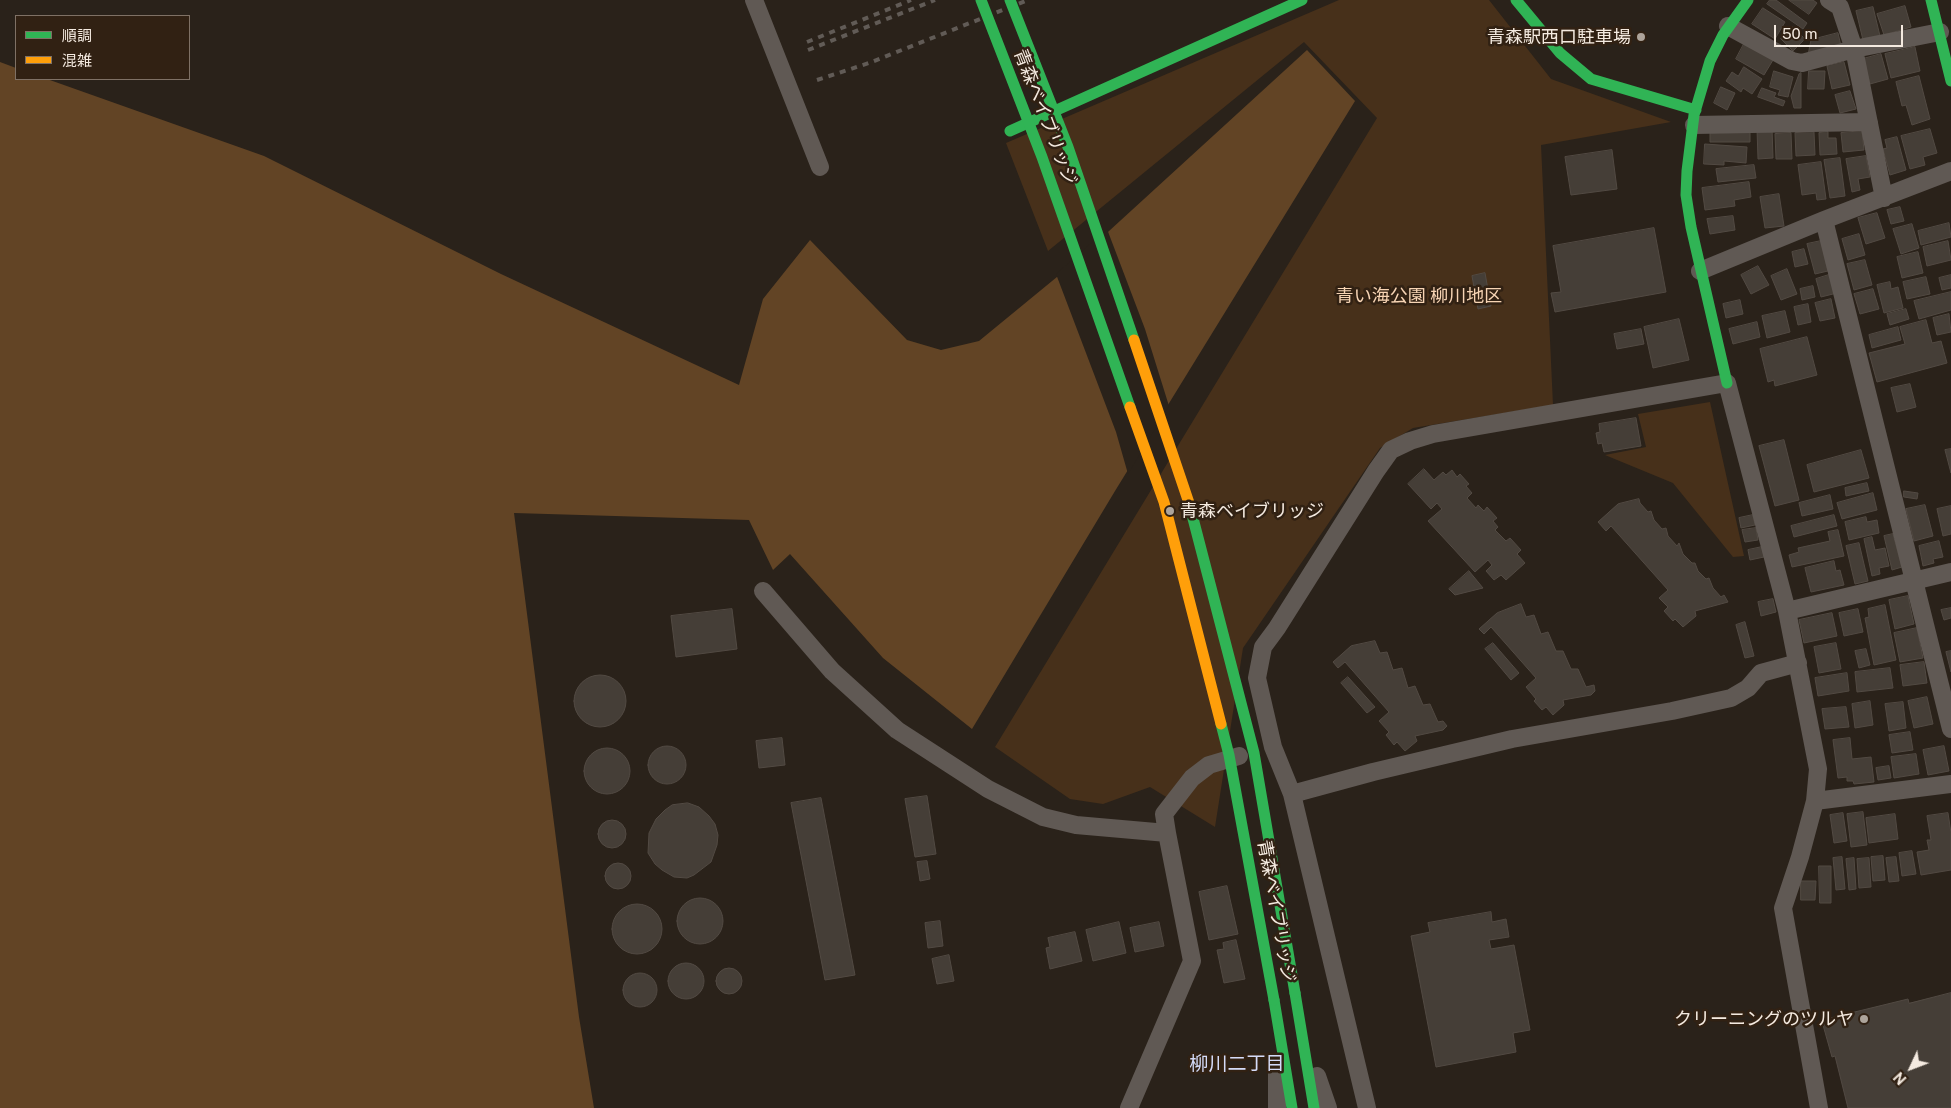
<!DOCTYPE html>
<meta charset="utf-8">
<style>
body{margin:0}
#map{position:relative;width:1951px;height:1108px;overflow:hidden;background:#2a221a;font-family:"Public Sans","Noto Sans JP",sans-serif}
canvas{display:block}
.legend{position:absolute;left:15px;top:15px;width:175px;height:65px;box-sizing:border-box;background:#312113;border:1px solid #7f7165;margin:0;padding:6px 9px;list-style:none;font-size:15px;color:#f4eae0}
.legend li{display:flex;align-items:center;gap:10px;height:25px}
.legend b{width:25px;border:1px solid #7f7165}
.north{position:absolute;left:1886px;top:1043px;width:50px;height:50px;-webkit-text-stroke:4px #312113;paint-order:stroke;rotate:227deg;font-size:14px;font-weight:700;line-height:20px;text-align:center;color:#f4eae0}
.north::after{content:'';display:block;margin:auto;width:18px;height:22px;background:#f4eae0;clip-path:polygon(50% 0,100% 100%,50% 72%,0 100%)}
.scale{position:absolute;left:1774px;top:25px;width:129px;height:22px;box-sizing:border-box;border:2px solid #f4eae0;border-top:0;padding-left:6px;font-size:15px;line-height:18px;white-space:nowrap;color:#f4eae0;-webkit-text-stroke:4px #312113;paint-order:stroke}
</style>
<div id="map">
<canvas width="1951" height="1108"></canvas>
<ul class="legend">
<li><b style="height:6px;background:#30b455"></b>順調</li>
<li><b style="height:6px;background:#ff9f0a"></b>混雑</li>
</ul>
<div class="north">N</div>
<div class="scale">50 m</div>
</div>
<script>
const g = document.querySelector('canvas').getContext('2d');
g.lineJoin = 'round';
function paint(path, color) { g.fillStyle = color; g.fill(path, 'evenodd'); }
function stroke(path, color, width, dash) { g.strokeStyle = color; g.lineWidth = width; g.lineCap = dash ? 'butt' : 'round'; g.setLineDash(dash || []); g.stroke(path); }
function write(font, color, halo, rows, align = 'center') {
  g.font = font + ' "Public Sans","Noto Sans JP",sans-serif'; g.lineWidth = 5; g.setLineDash([]); g.textBaseline = 'middle'; g.strokeStyle = halo; g.fillStyle = color; for (const [text, x, y, turn = 0] of rows) {
    g.save(); g.translate(x, y); g.rotate((+turn || 0) * Math.PI / 180); g.textAlign = isNaN(turn) ? turn : align; if (halo) g.strokeText(text, 0, 0); g.fillText(text, 0, 0); g.restore();
  }
}
paint(new Path2D(`
 M1339 0H1489L1551 79 1671 122 1541 145 1553 405 1413 428 1380 448 1243 648 1215 827 1150 787 1103 804 1070 799 995 747 1377 118 1304 42 1048 251 1006 143Z
 M1710 402 1744 556 1733 557 1673 483 1605 455 1646 447 1638 414Z`), '#47301a');
paint(new Path2D(`
 M1307 50 1355 101 1115 491 972 729 883 658 790 554 773 570 749 520 514 513 579 1017 594 1108H0V62L16 68V79H47L264 156 501 274 739 385 763 299 810 240 907 340 941 350 979 341 1074 263Z`), '#624425');
paint(new Path2D(`
 M1107 229 1145 329 1169 406 1128 474 1116 432 1056 274Z`), '#2a221a');
const building = new Path2D(`
 M1770 0H1776L1807 23 1803 29 1767 4Z
 M1789 0H1813L1817 3 1809 14Z
 M1905 6 1911 27 1884 35 1877 14Z
 M1873 7 1880 36 1863 40 1856 11Z
 M1763 8 1785 22 1775 39 1752 24Z
 M1793 27 1805 39 1793 51 1781 39Z
 M1838 33 1841 46 1808 55 1811 40Z
 M1744 44 1773 60 1764 75 1736 59Z
 M1915 47 1920 71 1891 78 1885 54Z
 M1881 54 1888 79 1870 84 1863 59Z
 M1844 62 1850 85 1832 89 1827 66Z
 M1744 67 1762 79 1752 94 1743 88 1741 92 1726 81 1732 72 1738 76Z
 M1774 71 1793 77 1788 97 1778 95 1780 90 1770 87Z
 M1809 71H1825L1824 89H1808Z
 M1801 73V108H1794L1791 96 1799 74Z
 M1919 76 1930 119 1912 125 1906 105 1902 106 1896 82Z
 M1721 87 1735 93 1727 110 1714 103Z
 M1762 88 1776 93 1774 97 1785 101 1783 106 1758 97Z
 M1850 91 1856 109 1840 113 1835 95Z
 M1750 128V142H1710V132Z
 M1772 128 1773 158 1758 159 1757 129Z
 M1930 129 1937 153 1923 157 1925 165 1910 169 1901 136Z
 M1862 131 1864 150 1843 152 1841 133Z
 M1814 132 1815 155 1796 156 1795 133Z
 M1828 132V138H1836L1837 154 1820 155 1819 133Z
 M1791 133 1792 159H1776L1775 134Z
 M1897 137 1906 170 1890 175 1883 149 1887 148 1885 140Z
 M1705 144 1747 147 1746 163 1724 161V165L1704 164Z
 M1612 150 1617 189 1571 195 1565 157Z
 M1866 156 1870 177 1858 179 1860 190 1852 192 1846 159Z
 M1840 158 1845 196 1830 198 1824 160Z
 M1821 162 1826 199 1817 200 1816 193 1802 195 1798 165Z
 M1754 165 1756 178 1718 182 1716 169Z
 M1749 182 1751 197 1734 200 1735 206 1705 210 1702 188Z
 M1779 194 1784 226 1765 228 1760 197Z
 M1900 207 1904 221 1891 224 1887 210Z
 M1877 213 1885 238 1866 244 1858 218Z
 M1733 216 1735 230 1710 234 1707 219Z
 M1949 223 1951 237 1921 245 1918 231Z
 M1912 224 1919 248 1901 254 1893 229Z
 M1654 228 1666 292 1555 312 1551 293 1561 292 1553 246Z
 M1859 234 1865 255 1848 260 1842 239Z
 M1821 241 1828 271 1815 274 1807 244Z
 M1948 241 1951 260 1927 266 1923 247Z
 M1804 249 1808 264 1795 267 1792 252Z
 M1918 252 1923 273 1902 278 1897 257Z
 M1865 260 1872 285 1854 290 1847 264Z
 M1758 266 1769 285 1751 294 1741 275Z
 M1787 269 1797 294 1781 300 1771 276Z
 M1485 273 1491 306 1478 309 1472 276Z
 M1832 274 1837 293 1821 297 1816 279Z
 M1951 275V288L1942 290 1939 278Z
 M1926 277 1930 294 1907 299 1903 282Z
 M1890 282 1891 289 1898 287 1903 308 1884 313 1877 285Z
 M1813 286 1815 297 1802 300 1800 289Z
 M1873 289 1879 309 1860 314 1854 294Z
 M1951 292V310L1919 319 1914 301Z
 M1831 299 1835 318 1820 321 1815 303Z
 M1740 300 1743 314 1726 318 1723 304Z
 M1808 304 1811 322 1798 325 1794 307Z
 M1906 309 1909 319 1890 325 1887 314Z
 M1785 311 1790 332 1767 338 1762 316Z
 M1949 314 1951 332 1937 335 1933 318Z
 M1679 319 1689 360 1653 368 1644 327Z
 M1926 320 1932 343 1941 341 1947 363 1877 382 1869 353 1905 344 1900 327Z
 M1757 322 1760 337 1733 344 1729 329Z
 M1898 327 1901 340 1872 348 1869 335Z
 M1641 329 1644 344 1617 349 1614 334Z
 M1807 337 1817 375 1775 386 1774 380 1768 382 1760 349Z
 M1910 384 1916 407 1897 412 1891 388Z
 M1636 418 1641 446 1604 452 1602 443 1598 444 1596 433 1600 432 1599 424Z
 M1784 440 1799 500 1775 506 1759 446Z
 M1951 449V473L1945 450Z
 M1861 450 1869 478 1814 492 1807 465Z
 M1424 469 1434 480 1443 472 1446 475 1452 470 1457 477 1460 474 1469 484 1466 486 1472 493 1467 498 1476 508 1478 505 1484 511 1487 507 1497 518 1493 521 1498 527 1495 530 1506 541 1510 538 1521 550 1517 554 1525 563 1506 580 1501 575 1494 580 1486 571 1492 565 1488 560 1475 572 1428 521 1442 509 1437 503 1431 509 1408 484Z
 M1867 483 1869 491 1846 496 1845 488Z
 M1904 491 1918 493 1917 499 1904 497Z
 M1873 493 1877 510 1842 519 1837 503Z
 M1830 495 1833 509 1802 516 1799 503Z
 M1639 499 1640 503 1648 512 1651 511 1654 520 1662 529 1666 528 1668 536 1677 546 1679 543 1683 554 1692 563H1695L1698 571 1706 579 1709 578 1713 588 1721 597 1724 595 1728 602 1695 611 1696 616 1683 627 1675 619 1673 621 1664 611 1668 607 1659 598 1668 590 1611 526 1606 531 1598 522 1618 504Z
 M1925 505 1933 536 1914 541 1906 509Z
 M1951 506V534L1943 536 1937 509Z
 M1753 515 1755 525 1741 528 1739 518Z
 M1834 515 1837 526 1794 537 1791 526Z
 M1866 517 1867 522 1877 520 1879 533 1849 540 1845 522Z
 M1756 528 1758 540 1745 542 1742 530Z
 M1838 530 1844 556 1792 567 1789 555 1799 552 1798 548 1830 541 1828 532Z
 M1893 534 1902 567 1892 570 1884 536Z
 M1872 537 1875 550 1885 548 1889 566 1879 568 1880 574 1872 576 1864 539Z
 M1939 541 1943 557 1933 559 1934 563 1923 566 1919 546Z
 M1859 543 1868 581 1855 584 1846 546Z
 M1762 547 1764 557 1750 560 1748 550Z
 M1834 561 1836 571 1840 570 1844 585 1811 592 1805 568Z
 M1469 571 1483 588 1455 595 1449 589Z
 M1908 596 1914 624 1895 629 1889 600Z
 M1773 599 1776 612 1761 616 1758 602Z
 M1521 604 1526 617 1534 615 1541 634 1548 632 1556 651H1563L1571 669H1578L1586 687 1594 685 1595 691 1591 695 1563 700 1564 705 1553 715 1546 707 1542 710 1534 701 1536 699 1526 687 1536 678 1491 627 1484 634 1479 629 1497 613Z
 M1885 605 1896 660 1874 665 1865 618 1869 617 1868 609Z
 M1951 608V618L1944 620 1941 610Z
 M732 609 737 649 676 657 671 616Z
 M1858 609 1863 632 1844 636 1839 613Z
 M1832 613 1837 636 1804 643 1799 620Z
 M1745 622 1754 656 1745 658 1736 625Z
 M1917 628 1923 658 1900 662 1894 633Z
 M1375 641 1380 653 1387 652 1393 670 1402 668 1408 688 1415 686 1423 705 1430 704 1438 722 1443 721 1447 726 1443 730 1415 736 1417 741 1405 751 1397 742 1394 745 1386 735 1389 732 1379 721 1389 712 1345 662 1338 668 1333 662 1351 646Z
 M1493 643 1519 673 1511 680 1485 649Z
 M1836 643 1841 669 1819 673 1814 647Z
 M1866 649 1870 665 1859 668 1855 651Z
 M1951 651V672L1946 652Z
 M1924 662 1927 683 1903 686 1900 665Z
 M1890 668 1893 688 1857 692 1855 672Z
 M1847 673 1849 691 1818 696 1815 678Z
 M574 701a26 26 0 1 1 52 0a26 26 0 1 1-52 0Z
 M1348 677 1375 707 1367 713 1341 683Z
 M1927 697 1933 724 1914 728 1908 701Z
 M1870 701 1873 725 1855 728 1852 704Z
 M1903 702 1906 728 1889 731 1885 704Z
 M1846 707 1849 727 1825 729 1822 709Z
 M1910 732 1913 750 1892 753 1889 735Z
 M782 738 785 765 759 768 756 741Z
 M1850 738 1852 759 1871 757 1874 782 1854 784 1853 781H1847V777L1838 778 1833 740Z
 M1944 746 1949 771 1928 775 1923 750Z
 M648 765a19 19 0 1 1 38 0a19 19 0 1 1-38 0Z
 M584 771a23 23 0 1 1 46 0a23 23 0 1 1-46 0Z
 M1916 754 1919 774 1894 778 1891 757Z
 M1889 766 1891 778 1878 780 1876 768Z
 M927 796 936 854 915 857 905 799Z
 M821 798 855 975 825 980 791 803Z
 M688 803 699 807 709 816 715 824 718 835 717 845 711 862 694 875 687 878 674 877 662 870 655 864 648 853 649 833 656 819 665 810 672 805Z
 M1863 812 1867 845 1851 847 1847 814Z
 M1843 813 1847 841 1834 843 1830 815Z
 M1948 813 1951 833V870L1921 875 1917 852 1929 850 1927 840H1931L1927 816Z
 M1895 814 1898 839 1869 843 1866 818Z
 M598 834a14 14 0 1 1 28 0a14 14 0 1 1-28 0Z
 M1912 851 1916 874 1902 876 1899 853Z
 M1883 856 1885 880 1873 881 1871 857Z
 M1842 857 1845 889 1836 890 1833 858Z
 M1896 857 1899 881 1889 882 1886 858Z
 M1854 858 1856 889 1849 890 1846 859Z
 M1869 858 1871 887 1859 888 1857 859Z
 M927 861 930 879 920 881 917 862Z
 M605 876a13 13 0 1 1 26 0a13 13 0 1 1-26 0Z
 M1819 866H1831V903H1820Z
 M1801 881H1816L1815 900H1801Z
 M1227 886 1238 934 1209 940 1199 892Z
 M677 921a23 23 0 1 1 46 0a23 23 0 1 1-46 0Z
 M612 929a25 25 0 1 1 50 0a25 25 0 1 1-50 0Z
 M1491 912 1492 922 1506 919 1509 937 1489 940 1491 949 1514 945 1530 1030 1513 1033 1516 1052 1436 1067 1411 936 1430 932 1428 923Z
 M940 921 943 946 928 948 925 923Z
 M1119 922 1126 953 1093 961 1086 930Z
 M1159 922 1164 946 1135 952 1130 928Z
 M1075 932 1082 961 1050 969 1046 948 1050 947 1048 938Z
 M1236 940 1245 979 1224 983 1217 950 1224 949 1223 943Z
 M949 955 954 981 937 984 932 959Z
 M668 981a18 18 0 1 1 36 0a18 18 0 1 1-36 0Z
 M716 981a13 13 0 1 1 26 0a13 13 0 1 1-26 0Z
 M623 990a17 17 0 1 1 34 0a17 17 0 1 1-34 0Z
 M1951 993V1108H1848L1835 1056 1832 1057 1823 1025 1827 1024 1826 1019 1908 999 1909 1003Z`);
paint(building, '#453e37');
stroke(building, '#524a43', 1);
stroke(new Path2D(`
 M754 0 820 167
 M1829 0 1840 7 1854 49 1884 198
 M1728 26 1792 61 1802 63 1854 49 1940 32
 M1694 125 1869 122
 M1824 220 1951 729
 M1700 271 1824 220 1951 171
 M763 591 832 671 897 730 988 789 1043 817 1076 825 1167 833 1164 814 1192 778 1209 765 1239 756
 M1787 611 1951 572
 M1292 794 1373 772 1512 739 1672 711 1731 698 1748 688 1761 673 1798 663
 M1815 801 1951 784
 M1317 1076 1328 1108
 M1129 1108 1192 961 1167 833
 M1277 1108V1069
 M1367 1108 1292 794 1273 747 1257 678 1263 647 1277 628 1376 471 1391 450 1410 441 1433 434 1727 383 1787 611 1818 769 1815 801 1800 857 1783 908 1819 1108`), '#605954', 18);
stroke(new Path2D(`
 M1516 0 1560 53 1591 79 1696 110
 M1931 0 1951 81
 M1010 131 1302 0
 M1727 383 1691 227 1686 195 1687 171 1694 115 1710 61 1723 35 1748 0
 M1295 993 1314 1108
 M1274 1000 1292 1108`), '#30b455', 11);
stroke(new Path2D(`
 M807 42 911 0
 M808 50 935 0
 M817 80 869 63 1028 0`), '#615b56', 4, [6, 6]);
stroke(new Path2D(`
 M981 0 1042 157 1130 407
 M1010 0 1068 147 1134 340
 M1189 503 1254 753 1295 993
 M1221 724 1229 755 1274 1000`), '#30b455', 11);
stroke(new Path2D(`
 M1134 340 1189 503
 M1130 407 1164 502 1221 724`), '#ff9f0a', 11);
for (const [x, y, r, color] of [
 [1641,37,5,"#ada49b"],
 [1170,511,5,"#ada49b"],
 [1864,1019,5,"#ada49b"]
]) { const dot = new Path2D(); dot.arc(x, y, r, 0, 2 * Math.PI); g.fillStyle = color; g.fill(dot); stroke(dot, '#312113', 2); }
write('18px', '#f4eae0', '#312113', [
 ["青森駅西口駐車場",1631,37],
 ["青森ベイブリッジ",1180,511,"left"],
 ["クリーニングのツルヤ",1854,1019]
], 'right');
write('18px', '#f4eae0', '#312113', [
 ["青森ベイブリッジ",1045,117,69],
 ["青森ベイブリッジ",1276,911,80]
]);
write('18px', '#f7d4b4', '#312113', [
 ["青い海公園 柳川地区",1419,296]
]);
write('19px', '#d4dbf8', '#312113', [
 ["柳川二丁目",1237,1064]
]);
</script>
